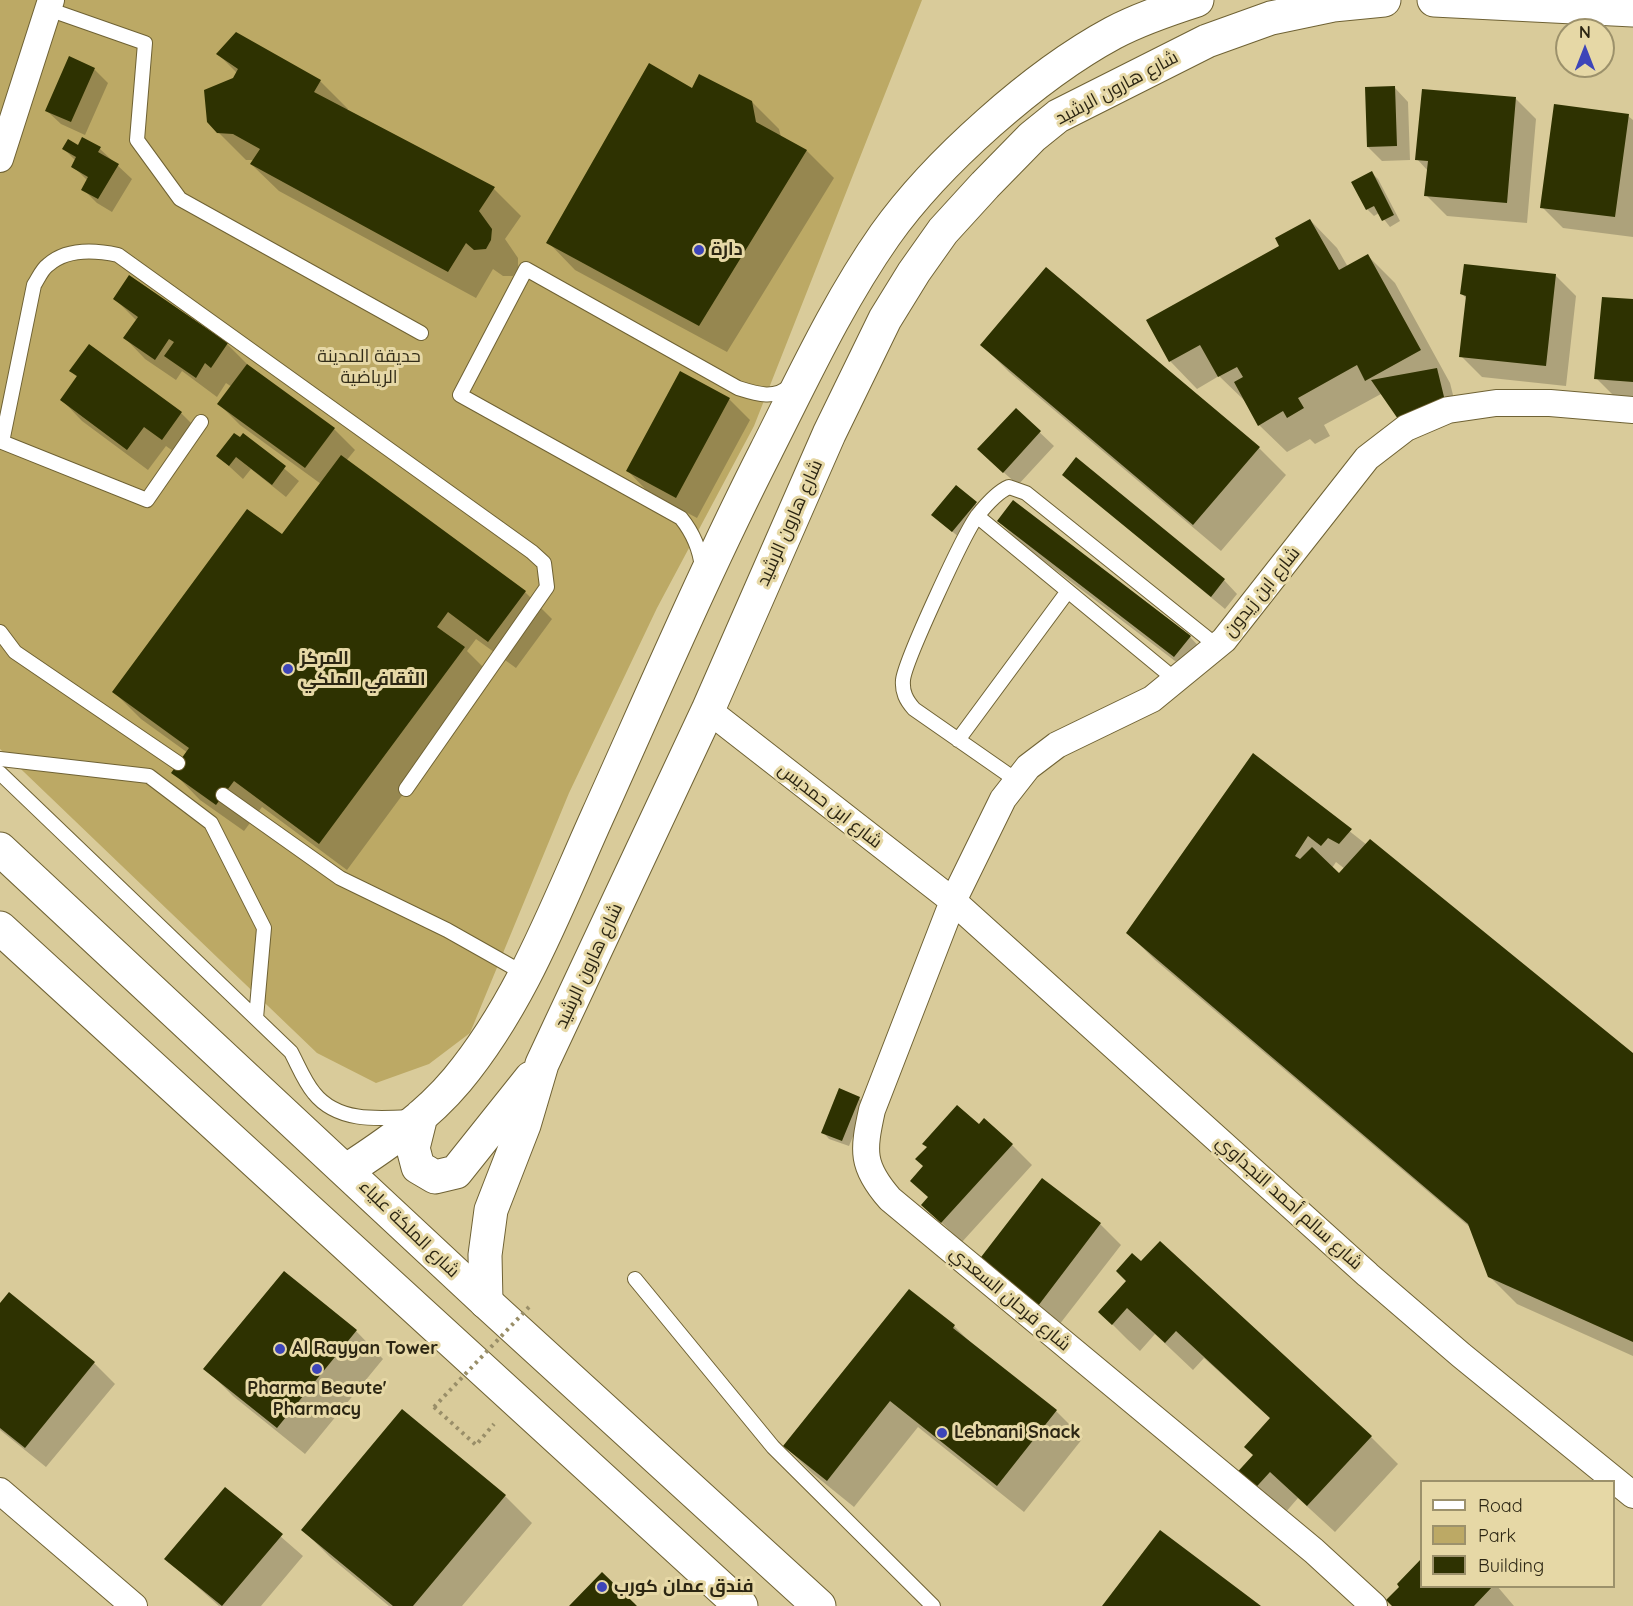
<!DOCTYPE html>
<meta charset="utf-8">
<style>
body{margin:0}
#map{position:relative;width:1633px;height:1606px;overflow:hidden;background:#d9cb9a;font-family:Quicksand,sans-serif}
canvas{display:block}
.legend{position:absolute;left:1420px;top:1480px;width:195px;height:108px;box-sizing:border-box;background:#e6d8a6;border:2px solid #9c916b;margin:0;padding:8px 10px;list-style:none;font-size:18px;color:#2c2613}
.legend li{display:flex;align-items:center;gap:12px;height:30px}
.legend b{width:30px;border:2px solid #9c916b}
.north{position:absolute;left:1555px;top:18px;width:60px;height:60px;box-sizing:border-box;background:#e6d8a6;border:2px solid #9c916b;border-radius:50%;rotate:0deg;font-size:16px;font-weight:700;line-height:24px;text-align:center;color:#2c2613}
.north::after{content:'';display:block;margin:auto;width:21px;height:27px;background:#3d45b9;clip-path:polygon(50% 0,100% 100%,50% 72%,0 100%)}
</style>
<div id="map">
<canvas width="1633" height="1606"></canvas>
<ul class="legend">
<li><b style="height:8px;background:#fff"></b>Road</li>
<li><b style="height:16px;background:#bca965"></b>Park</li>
<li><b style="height:16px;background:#2e3201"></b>Building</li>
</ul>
<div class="north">N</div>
</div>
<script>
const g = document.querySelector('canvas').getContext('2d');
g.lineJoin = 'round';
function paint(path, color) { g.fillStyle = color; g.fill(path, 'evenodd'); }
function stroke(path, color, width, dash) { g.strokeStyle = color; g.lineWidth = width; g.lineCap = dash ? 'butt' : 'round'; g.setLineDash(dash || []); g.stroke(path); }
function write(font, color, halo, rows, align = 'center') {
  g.font = font + ' Quicksand,Cairo,sans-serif'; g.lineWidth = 6; g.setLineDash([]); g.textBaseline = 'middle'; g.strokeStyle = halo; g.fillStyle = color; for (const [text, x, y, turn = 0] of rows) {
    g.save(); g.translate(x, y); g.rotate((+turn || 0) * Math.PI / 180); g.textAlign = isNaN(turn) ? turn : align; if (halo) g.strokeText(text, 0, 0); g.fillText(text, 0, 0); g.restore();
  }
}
paint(new Path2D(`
 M0 0H922L754 426 657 608 569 793 470 1033 429 1064 376 1083 317 1053 0 749Z`), '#bca965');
paint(new Path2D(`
 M236 34 320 81 348 109 346 111 494 189 521 216 505 239 518 258V268L513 276H503L493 269 476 298 279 191 251 164 254 160H246L218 132 237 73 218 54Z
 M70 58 95 70 108 83 85 135 61 124 47 111Z
 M1395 88 1408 102 1410 160 1382 161 1368 147Z
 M693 90 752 102 779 129 781 137 807 151 834 178 727 352 575 270 548 242Z
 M1516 99 1536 119 1527 223 1447 216 1426 195 1428 171 1417 159Z
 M1628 116 1633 120V237L1563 228 1542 207Z
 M64 149H100L132 179 112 212 97 203 83 189 88 181 73 166 76 161Z
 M1372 173 1378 179 1400 221 1390 227 1379 213 1374 216 1367 209 1353 183Z
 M1310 220 1337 248 1348 267 1368 256 1395 283 1450 383 1459 419 1381 394 1324 425 1330 436 1315 444 1310 439 1287 452 1259 425 1247 403 1219 376 1197 389 1170 361Z
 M1555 275 1576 296 1566 386 1482 377 1461 356 1467 299 1462 294Z
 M130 277 227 344 248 365 334 429 355 450 346 461 525 592 552 619 516 668 476 639 467 651 491 675 347 870 262 807 244 831 200 800 173 772 188 753 141 719 114 692 282 536 321 484 240 425 219 404 232 387 226 383 217 397 182 371 176 380 145 359 125 338 137 321 115 299Z
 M1633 301V400L1617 399 1596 378Z
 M982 345 1259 448 1286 475 1221 551 1009 372Z
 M90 346 182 414 202 434 184 459 166 446 148 470 82 421 62 400 78 378 71 371Z
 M729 399 750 420 697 518 648 492 628 471Z
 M1016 410 1054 446 1018 485 993 463Z
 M244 435 299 481 286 497 251 469 243 479 218 456Z
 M1064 475 1224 580 1237 594 1225 609Z
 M957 487 983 510 959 537 939 521Z
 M999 521 1190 637 1210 658 1196 677 1019 542Z
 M1253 755 1633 1055V1356L1517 1304 1490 1277 1472 1229 1155 960 1128 933ZM1336 862 1345 869 1339 875 1332 868Z
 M859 1098 866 1105 849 1146 829 1139 823 1132Z
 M979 1126 1012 1145 1032 1165 962 1242 923 1205 930 1198 925 1167Z
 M1042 1180 1100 1224 1121 1245 1059 1325 1001 1281Z
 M1128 1281 1371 1437 1398 1464 1335 1532 1298 1498 1278 1521 1234 1478 1254 1456 1271 1419 1204 1358 1193 1370 1155 1334 1140 1351 1127 1339 1100 1312Z
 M9 1294 94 1363 115 1384 46 1467 0 1430V1306Z
 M954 1326 976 1348 1056 1411 1083 1438 1024 1512 918 1427 854 1507 812 1473 785 1446Z
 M356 1331 383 1359 305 1454 233 1396 205 1368Z
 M226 1489 303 1556 261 1606H219L166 1559Z
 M505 1496 532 1523 462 1606H389L330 1557 303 1530Z
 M1497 1586 1514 1606H1394L1401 1587Z`), '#0003');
paint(new Path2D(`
 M236 32 321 80 314 92 495 187 479 211 492 229 491 240 486 249 474 250 466 243 448 272 250 164 260 149 233 134 217 133 207 122 204 90 233 78 238 69 216 54Z
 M69 56 95 68 71 122 45 111Z
 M649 63 692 88 699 74 752 101 756 122 807 150 699 326 546 243Z
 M1395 86 1397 146 1367 147 1365 87Z
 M1422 89 1516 97 1507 203 1424 196 1428 161 1415 160Z
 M1554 104 1629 114 1615 217 1540 208Z
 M82 137 101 147 98 152 119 164 98 199 81 190 88 177 71 167 76 157 62 149 68 139 78 145Z
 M1372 171 1394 215 1382 221 1374 206 1366 210 1351 182Z
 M1310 219 1339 270 1368 254 1421 350 1365 381 1357 365 1298 398 1304 408 1287 418 1283 411 1258 426 1234 382 1243 377 1237 367 1218 377 1200 345 1169 362 1146 320 1279 246 1275 238Z
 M1464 264 1556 274 1546 366 1459 357 1466 296 1460 294Z
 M1046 267 1260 447 1193 525 980 345Z
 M129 275 228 343 211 368 205 363 196 378 164 356 174 342 169 339 155 360 123 338 138 317 113 299Z
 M1602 297 1633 299V382L1594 379Z
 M89 344 182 412 162 440 144 427 127 450 60 400 77 376 69 371Z
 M247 364 335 428 305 468 217 404Z
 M1437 368 1446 405 1398 419 1371 380Z
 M680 371 730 398 676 498 626 471Z
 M1016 408 1041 431 1003 473 977 449Z
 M234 433 240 437 243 433 286 466 272 485 236 457 229 466 216 456Z
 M341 455 526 591 488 642 448 612 437 627 465 647 319 844 234 781 216 805 171 773 189 748 112 692 247 509 282 534Z
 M1076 457 1225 579 1211 597 1062 475Z
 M956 485 977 502 952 532 931 515Z
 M1013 500 1191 636 1174 657 997 521Z
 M1253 753 1352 829 1339 844 1328 838 1321 846 1308 836 1295 856 1300 859 1312 847 1339 873 1370 839 1633 1053V1342L1488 1277 1468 1224 1126 933Z
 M839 1088 860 1097 842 1141 821 1133Z
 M957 1105 979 1124 984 1118 1013 1144 941 1223 921 1205 928 1197 910 1181 923 1166 915 1159 927 1147 922 1144Z
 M1042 1178 1101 1223 1038 1306 978 1261Z
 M1160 1241 1372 1436 1307 1506 1270 1472 1249 1495 1232 1478 1253 1455 1244 1447 1270 1418 1176 1331 1165 1343 1127 1308 1112 1325 1098 1312 1126 1281 1116 1271 1132 1253 1141 1261Z
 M284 1271 357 1330 277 1428 203 1369Z
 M909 1289 955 1325 953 1328 1057 1410 997 1486 890 1401 827 1481 783 1446Z
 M9 1292 95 1362 25 1448 0 1428V1303Z
 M402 1409 506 1495 413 1606H393L301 1530Z
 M225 1487 283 1534 222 1606 164 1559Z
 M1160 1530 1261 1606H1102Z
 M1422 1558V1586H1493L1474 1606H1392L1386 1600 1399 1587 1397 1584Z
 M602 1572 634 1603 637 1606H569Z`), '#2e3201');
const service = new Path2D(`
 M48 9 145 43 137 140 180 199 421 333
 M201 422 147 500 2 442 34 285C38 279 42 269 48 265 67 248 95 250 118 255L532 552 544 563 547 587 406 789
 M977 516 1177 681
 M702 568C700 549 693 533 681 518L460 395 526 269 738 388C757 394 775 400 791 385
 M0 632 15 652 178 763
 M958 740 1068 591
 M0 759 149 776 211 823 264 928 256 1018
 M0 773 291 1052C298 1065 304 1081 314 1093 337 1122 377 1119 410 1117
 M1016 780 914 709C906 700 902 692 903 680 905 661 965 531 978 515 986 505 997 492 1009 487L1026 493 1217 646
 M223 795 340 878 447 930 525 974
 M635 1279 773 1447 933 1606`);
const minor = new Path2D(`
 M0 159 51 0
 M708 710 953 901 1368 1275 1461 1355 1633 1495
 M0 1491 134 1606
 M1374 1606 1314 1551 890 1199C861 1166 863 1151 872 1110L953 901 1003 799 1028 767 1057 745 1152 699 1224 640 1367 458 1406 428 1448 410 1496 403H1550L1633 410`);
const secondary = new Path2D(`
 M1434 0 1633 10
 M421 1116 413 1148 418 1167 435 1177 456 1172 531 1078
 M347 1170C387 1144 426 1117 457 1080 521 1003 556 908 597 817 652 695 705 571 766 451 803 378 838 302 885 235 936 163 1035 75 1113 33 1139 19 1169 9 1197 0
 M486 1302 485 1255 491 1210 524 1125 542 1064 708 710 829 434 885 319 914 272 943 231 985 185 1032 137 1058 116 1207 41 1271 18 1333 5 1384 0`);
const primary = new Path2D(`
 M0 849 486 1302 819 1606
 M0 928 741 1606`);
stroke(service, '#6f6234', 16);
stroke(minor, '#6f6234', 28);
stroke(secondary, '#6f6234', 35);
stroke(primary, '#6f6234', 35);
stroke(new Path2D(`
 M434 1407 476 1445 494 1424`), '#998e68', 4, [3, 4.5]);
stroke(service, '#fff', 14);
stroke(minor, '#fff', 26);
stroke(secondary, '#fff', 33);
stroke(primary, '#fff', 33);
stroke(new Path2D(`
 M434 1407 529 1307`), '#998e68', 4, [3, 4.5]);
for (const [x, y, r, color] of [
 [699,250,6,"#3d45b9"],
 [288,669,6,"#3d45b9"],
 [280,1349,6,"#3d45b9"],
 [317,1369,6,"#3d45b9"],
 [942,1433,6,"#3d45b9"],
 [602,1587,6,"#3d45b9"]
]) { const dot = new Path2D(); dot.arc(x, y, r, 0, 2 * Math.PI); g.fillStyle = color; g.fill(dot); stroke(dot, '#e6d8a6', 2); }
write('18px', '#2c2613', '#e6d8a6', [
 ["شارع هارون الرشيد",1117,88,-28],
 ["شارع هارون الرشيد",790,523,-66],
 ["شارع ابن زيدون",1262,592,-51],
 ["شارع ابن حمديس",830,806,38],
 ["شارع هارون الرشيد",589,966,-65],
 ["شارع سالم أحمد النجداوي",1289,1203,42],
 ["شارع الملكة علياء",409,1229,44],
 ["شارع فرحان السعدي",1010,1299,40]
]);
write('bold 18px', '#2c2613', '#e6d8a6', [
 ["دارة",711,250],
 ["المركز",300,659],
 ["الثقافي الملكي",300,680],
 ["Al Rayyan Tower",292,1349],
 ["Pharma Beaute'",317,1389,"center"],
 ["Pharmacy",317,1410,"center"],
 ["Lebnani Snack",954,1433],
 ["فندق عمان كورب",614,1587]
], 'left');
write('18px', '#332d19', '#e6d8a6', [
 ["حديقة المدينة",369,357],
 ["الرياضية",369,378]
]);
</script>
